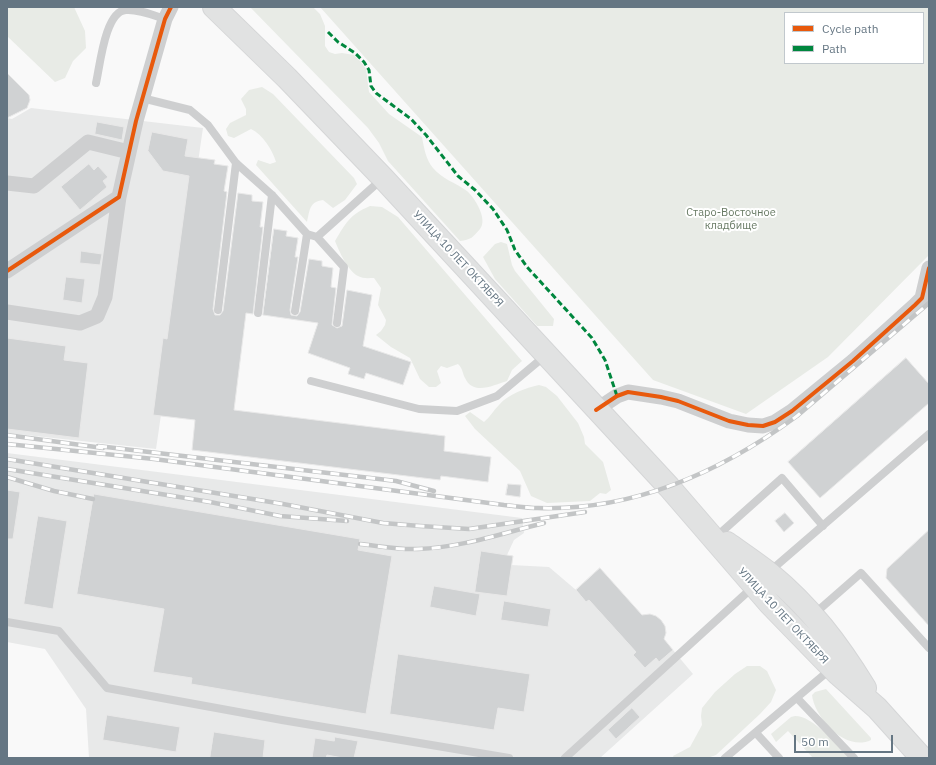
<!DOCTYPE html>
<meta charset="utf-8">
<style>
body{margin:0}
#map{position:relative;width:936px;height:765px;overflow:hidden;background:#f9f9f9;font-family:"IBM Plex Sans",sans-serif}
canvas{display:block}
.frame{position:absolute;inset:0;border:8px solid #657683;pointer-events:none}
.legend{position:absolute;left:784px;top:12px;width:140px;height:52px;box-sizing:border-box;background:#fff;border:1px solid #c1c8cd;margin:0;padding:5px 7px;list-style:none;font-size:12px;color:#657683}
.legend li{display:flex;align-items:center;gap:8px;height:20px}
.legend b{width:20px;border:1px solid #c1c8cd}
.scale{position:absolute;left:794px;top:735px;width:99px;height:18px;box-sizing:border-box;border:2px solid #657683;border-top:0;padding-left:5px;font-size:12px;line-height:14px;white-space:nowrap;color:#657683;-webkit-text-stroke:3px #fff;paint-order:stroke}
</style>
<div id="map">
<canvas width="936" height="765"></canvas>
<div class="frame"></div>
<ul class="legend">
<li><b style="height:5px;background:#e8590c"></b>Cycle path</li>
<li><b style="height:5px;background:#00873e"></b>Path</li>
</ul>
<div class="scale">50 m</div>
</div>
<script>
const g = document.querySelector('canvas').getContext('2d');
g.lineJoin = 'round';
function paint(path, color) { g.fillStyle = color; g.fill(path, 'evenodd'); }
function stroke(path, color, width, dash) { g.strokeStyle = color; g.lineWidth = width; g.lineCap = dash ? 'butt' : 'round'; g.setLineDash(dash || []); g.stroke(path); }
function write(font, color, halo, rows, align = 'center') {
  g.font = font + ' "IBM Plex Sans",sans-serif'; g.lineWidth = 4; g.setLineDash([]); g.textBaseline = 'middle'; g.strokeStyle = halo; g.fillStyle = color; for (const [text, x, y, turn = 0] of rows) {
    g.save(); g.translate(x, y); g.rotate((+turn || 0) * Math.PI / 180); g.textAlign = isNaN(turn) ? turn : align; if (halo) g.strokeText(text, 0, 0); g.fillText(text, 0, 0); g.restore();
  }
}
paint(new Path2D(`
 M31 108 203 128 156 449 7 433V118L12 119Z
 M7 453 522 518 524 533 514 540 507 555 513 556 511 565 549 567 576 590 586 602 589 600 636 652 633 655 645 668 656 658 659 662 673 650 693 674 600 758H89L86 709 45 649 7 642Z`), '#e8e9e9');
paint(new Path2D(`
 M7 7H74L85 31 86 48 73 61 65 78 55 82 7 36Z
 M250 7H313L320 14 325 26V46L329 52 335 54 342 53 354 55 361 62 366 69 369 92 389 114 422 137C424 148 426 160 433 168 442 179 456 183 467 191 475 198 488 219 480 229 473 237 471 240 460 241L388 161 379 143 368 128Z
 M320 7H929V255L828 357 746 414 653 380ZM785 13H923V63H785Z
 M262 87 273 94 354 178 357 184 345 200 333 208 323 200C309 202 310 210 307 222L256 165 258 160 270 164 276 162C272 149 263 135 251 129L234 138 228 136 226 129 230 123 246 115V109L241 99 249 90Z
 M370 206 382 207 398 217 522 361 512 370 507 381C494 385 473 396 465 378 462 372 463 369 458 364L447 368 441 366 437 371 441 383 436 387H429L420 379 410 358 391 347 376 335 381 331 385 325 386 320 378 305 381 288 374 278C369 278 363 279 358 276 348 271 339 251 335 241 346 223 349 215 370 206Z
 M501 242 507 244 512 265 515 271 554 319 553 326H537L495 279 483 257 495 244Z
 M539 385 546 387 557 396 578 423 584 437 585 444 603 462 611 490 606 494 600 493 590 501 547 503 531 496 520 471 475 429 465 416 470 412 484 422C491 416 493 411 499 405 508 394 526 388 539 385Z
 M747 666H760L767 671 776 690 771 702 760 714 716 755 707 758H674L673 756 690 747 702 725 701 716 702 708 715 692 735 674Z
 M826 689 871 738V740C846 752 815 719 812 695L815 692Z
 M795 716C814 716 837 746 850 758H813L788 731 776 742 771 734 791 717Z`), '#e8ebe6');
const building = new Path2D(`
 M7 73 29 95 30 100 27 108 7 118Z
 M97 122 124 127 122 140 95 134Z
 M152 132 188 139 185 156 215 160 214 164 228 166 224 191 227 192 213 309 215 315H220L223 311 238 193 252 195V201L263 202 260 227H263L253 314 246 313 234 410 445 436 444 451 491 457 488 482 441 476 440 480 192 450 195 420 153 415 163 338 167 339 189 176 163 171 148 151Z
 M89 164 94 170 98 166 108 177 103 181 107 187 80 210 61 187Z
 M274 229 287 231 286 236 298 238 295 257H298L290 310 291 315 297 316 300 312 309 259 322 261V266L333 268 331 287 336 288 332 325 337 328 342 326 347 290 372 295 363 346 411 362 403 385 366 373 364 379 348 374 350 368 308 353 318 323 263 315Z
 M81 251 102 254 100 265 80 263Z
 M66 277 85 279 82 303 63 300Z
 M7 338 66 346 64 360 88 363 79 438 7 429Z
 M906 358 929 384V403L820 498 788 462Z
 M508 484 521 485 520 497 506 495Z
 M7 490 20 492 13 539H7Z
 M94 494 360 539 358 550 392 556 366 714 191 684 192 678 153 672 164 609 77 594Z
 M785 513 794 523 784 532 775 521Z
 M38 516 67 521 53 609 24 604Z
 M929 530V626L886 578 887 569Z
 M481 551 513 556 507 596 475 592Z
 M600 568 642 615 650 614 656 616 661 620 665 626 666 633 664 639 673 650 659 662 656 658 645 668 633 655 636 652 589 600 586 602 576 590Z
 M434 586 480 594 476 616 430 607Z
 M504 601 551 609 548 627 501 620Z
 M398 654 530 674 524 712 498 708 494 730 390 714Z
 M632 708 640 717 616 739 608 730Z
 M107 715 180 727 176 752 103 740Z
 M214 732 265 740 263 758H210Z
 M335 737 358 741 354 758H343L327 755 326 758H312L315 738 334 741Z`);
paint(building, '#d0d2d3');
stroke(building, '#e8e8e8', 1);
const primary = new Path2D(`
 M214 7 287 78 383 178 669 487 770 604 837 673 877 708 922 758
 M727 543C741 553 756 563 770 574 810 607 838 644 865 688`);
stroke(primary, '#d5d6d7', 24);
stroke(new Path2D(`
 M96 83C100 66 105 11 126 10 139 9 153 15 165 19
 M142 98 190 110 208 125 236 163 272 195 307 234 317 237 383 178
 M317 237 344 267 337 323
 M218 310 236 163
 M295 311 307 234
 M258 313 272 195
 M311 381 419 409 457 411 497 396 546 355
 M717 536 782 478 823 526
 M769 572 929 434
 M813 615 861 573 929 648
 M7 622 59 631 107 688 282 720 509 758
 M797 698 854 758
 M756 733 779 758
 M565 758 753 587
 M725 758 832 668`), '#cecfd0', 8);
stroke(new Path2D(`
 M7 183 34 186 88 142 129 152
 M7 271 119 197 136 121 165 19 171 7
 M7 312 80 323 97 316 105 297 119 197
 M596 410 617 396 628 392 661 397 678 401 729 421 748 425 763 426 775 422 792 411 853 361 915 305 922 298 929 268`), '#cecfd0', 15);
stroke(primary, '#e1e2e2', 22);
const rail = new Path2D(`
 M7 435 103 448
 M7 444 154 459 504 505C515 506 527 508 538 508 633 511 721 472 797 416L929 303
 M98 446 396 481 434 491
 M7 459 283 504 383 523 420 526 469 529 585 512
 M7 469 210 502 280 516 347 521
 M7 477 54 491 93 499
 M360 544C379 546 398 550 418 549 460 548 503 533 544 523`);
stroke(rail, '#c3c5c6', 4.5);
stroke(rail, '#fff', 3, [9]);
stroke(new Path2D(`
 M328 32 338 42 355 53 364 62 369 70 371 86 376 93 411 119 426 135 458 176 475 190 493 209 507 230 515 250 527 267 592 338 605 360 617 396`), '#00873e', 3, [6, 3]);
stroke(new Path2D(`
 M7 271 119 197 136 121 165 19 171 7
 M596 410 617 396 628 392 661 397 678 401 729 421 748 425 763 426 775 422 792 411 853 361 915 305 922 298 929 268`), '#e8590c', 4);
write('11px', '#687a64', '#fff', [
 ["Старо-Восточное",731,213],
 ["кладбище",731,226]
]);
write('11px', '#657683', '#fff', [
 ["УЛИЦА 10 ЛЕТ ОКТЯБРЯ",458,259,47],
 ["УЛИЦА 10 ЛЕТ ОКТЯБРЯ",783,616,47]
]);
</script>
